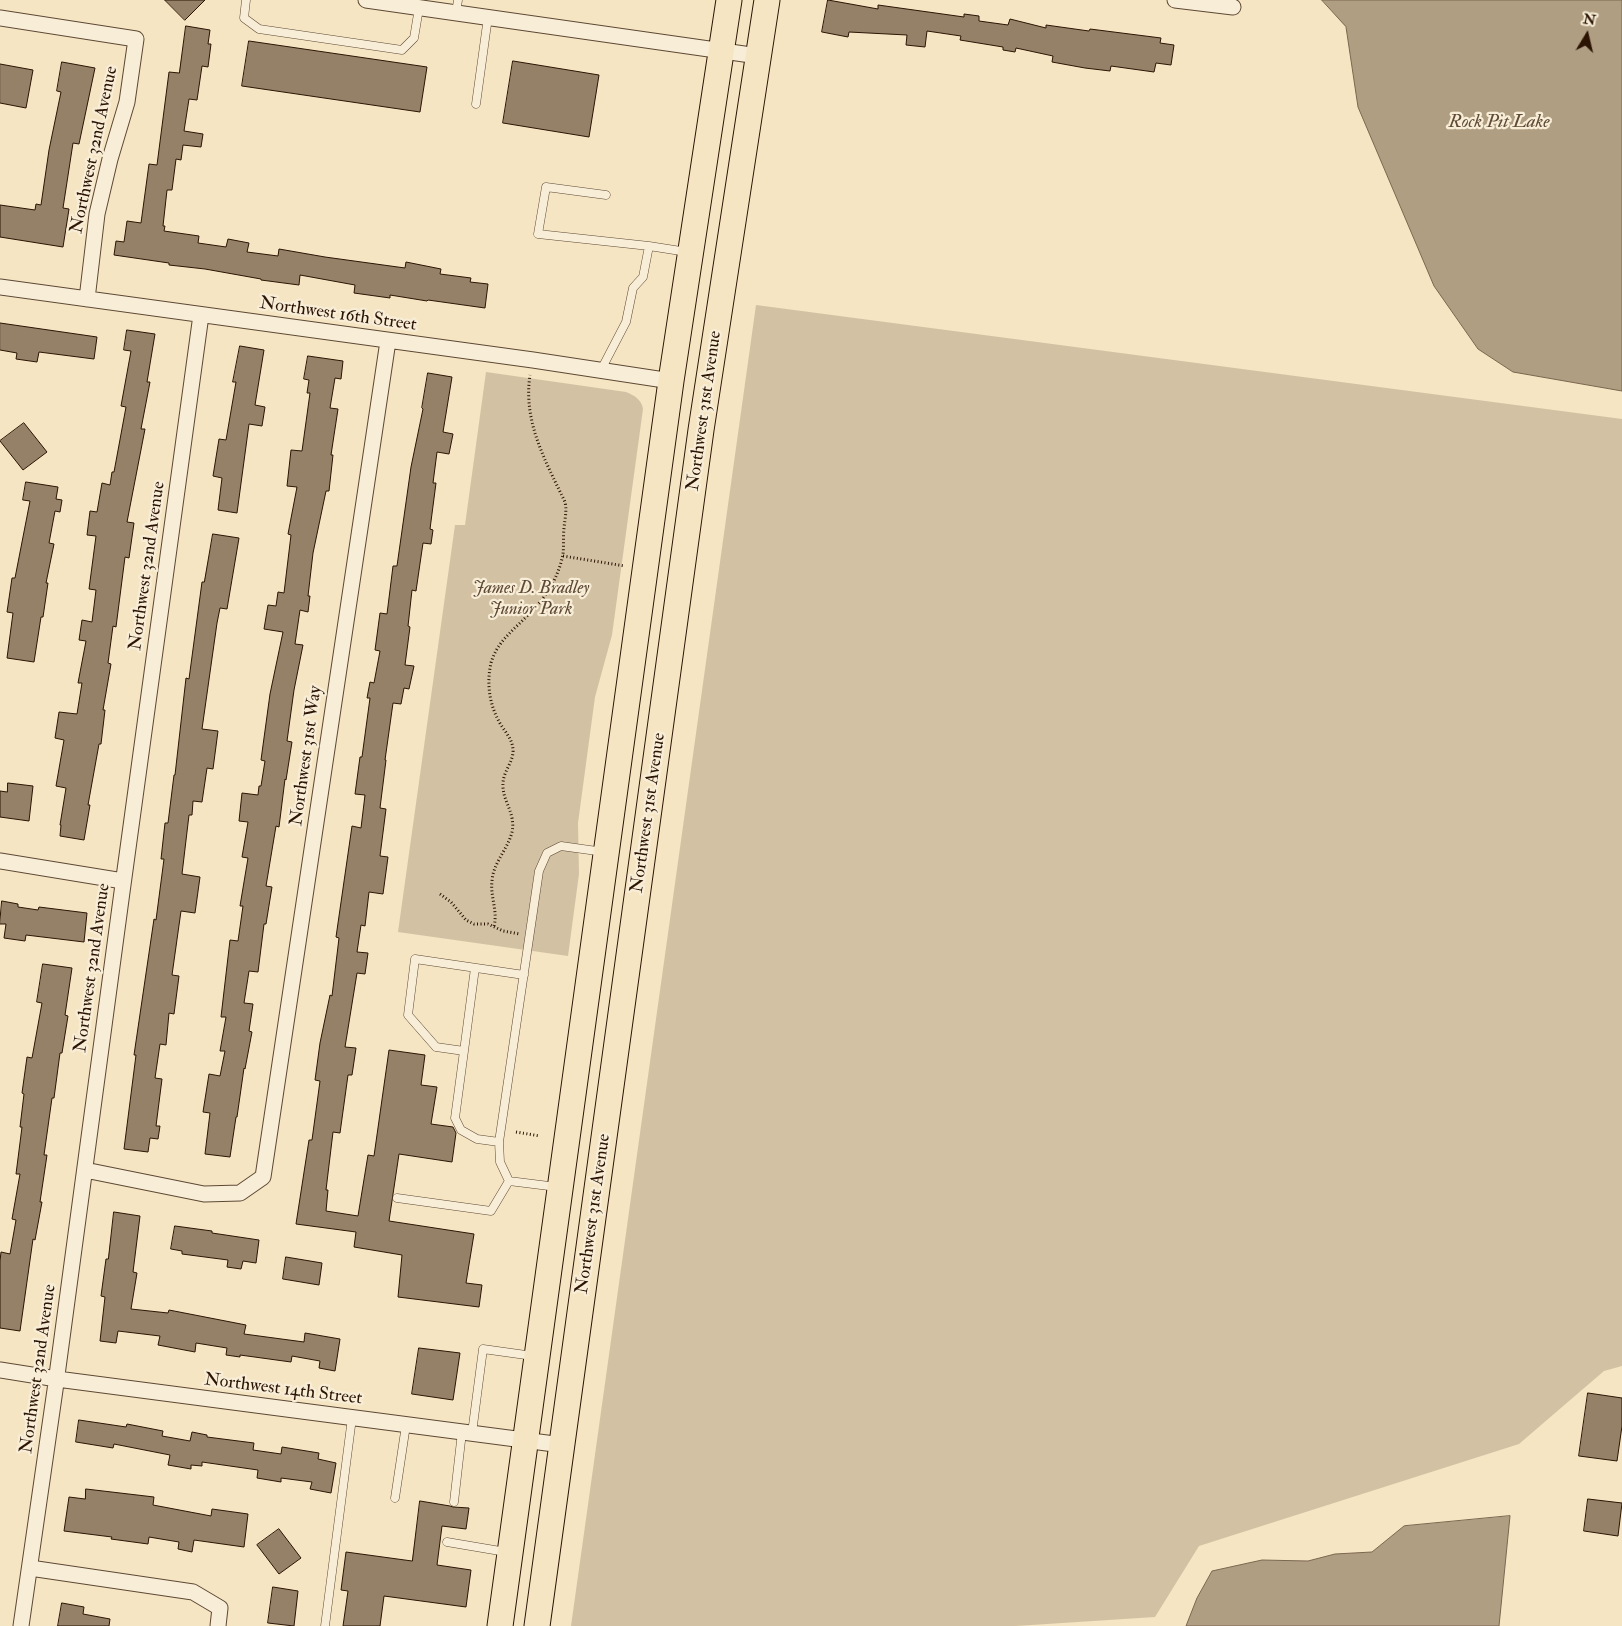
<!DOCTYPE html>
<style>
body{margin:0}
#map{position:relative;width:1622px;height:1626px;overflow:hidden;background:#f5e5c3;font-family:"IM FELL Double Pica",serif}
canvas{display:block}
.north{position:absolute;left:1562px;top:10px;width:50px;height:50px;-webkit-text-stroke:4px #f8eed8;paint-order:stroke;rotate:9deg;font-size:14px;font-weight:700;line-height:20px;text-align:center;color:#2b1404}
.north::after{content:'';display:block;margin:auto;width:18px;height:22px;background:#2b1404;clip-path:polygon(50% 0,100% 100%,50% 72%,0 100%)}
</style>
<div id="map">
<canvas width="1622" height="1626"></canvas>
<div class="north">N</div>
</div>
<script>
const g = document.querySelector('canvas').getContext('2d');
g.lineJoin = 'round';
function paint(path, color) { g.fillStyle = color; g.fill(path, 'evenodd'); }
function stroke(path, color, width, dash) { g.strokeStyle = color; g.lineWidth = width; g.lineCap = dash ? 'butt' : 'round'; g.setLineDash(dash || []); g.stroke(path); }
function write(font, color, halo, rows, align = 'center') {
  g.font = font + ' "IM FELL Double Pica",serif'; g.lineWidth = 4.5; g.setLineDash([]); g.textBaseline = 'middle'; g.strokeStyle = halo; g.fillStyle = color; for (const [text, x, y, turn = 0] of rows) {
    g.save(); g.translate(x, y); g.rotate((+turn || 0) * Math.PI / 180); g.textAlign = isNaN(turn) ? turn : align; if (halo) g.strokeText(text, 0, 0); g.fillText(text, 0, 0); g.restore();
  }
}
paint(new Path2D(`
 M756 305 1622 419V1366L1604 1371 1519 1444 1199 1546 1155 1617 1016 1626H571Z
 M486 372 626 392C634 395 642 400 643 409L612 635 595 697 578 823 579 874 568 956 398 932 455 525H465Z`), '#d3c1a3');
const water = new Path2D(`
 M1322 0H1622V391L1513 372 1478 349 1434 286 1358 107 1346 27Z
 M1510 1516 1499 1626H1186L1197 1598 1212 1571 1262 1560 1308 1561 1335 1554 1372 1552 1404 1526Z`);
paint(water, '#b09e82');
stroke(water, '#7b6750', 1);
const building = new Path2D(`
 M165 0H205L185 20Z
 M828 0 878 9V5L964 17V14L979 16V21L1008 25 1010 19 1046 28V25L1089 31 1090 29 1161 38 1160 43 1174 45 1171 65 1156 63 1154 72 1111 66 1110 71 1085 68 1052 62 1053 56 1016 48 1015 52 1003 50V47L960 40 961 36 927 31 925 47 906 45 907 35 849 32 848 37 822 32Z
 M186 26 210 30 208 44H211L208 67 202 66 197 100 189 99 184 131 203 134 201 147 183 145 181 160 176 159 172 190H167L163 226H165L164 231 199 236 198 243 226 247 228 239 249 243 247 252 278 256 279 249 325 257 405 268 406 262 441 269 440 274 471 278 470 282 488 284 485 308 428 300 427 301 390 295V298L354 293 355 285 300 275 299 285 261 280V279L205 269 169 265V263L114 255 116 241 124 242 127 221 141 223 149 164 157 165 169 72 179 73Z
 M249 41 427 67 420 112 242 86Z
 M513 61 599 75 589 137 503 123Z
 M62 62 95 68 79 144 73 143 63 208 69 209 63 247 0 237V205L35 210 36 204 41 205 49 150 61 92 57 91Z
 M0 64 33 70 26 108 0 103Z
 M0 323 97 337 94 359 39 352 37 362 16 359 17 353 0 350Z
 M127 330 155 334 147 382H150L141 429H145L127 522 134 523 129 558 125 557 116 627 113 626 108 663 111 664 103 710H105L101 744H99L88 805H90L84 840 60 836 61 825H60L66 788 56 786 64 740 55 738 59 712 77 714 82 683H78L86 641 79 640 82 620 92 622 96 590 89 589 96 536 87 535 90 511 97 512 102 483 110 485 112 472H114L126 407 121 406 131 351 124 350Z
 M240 346 264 350 255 405 265 407 262 426 249 424 237 513 218 510 222 478 213 476 219 439 226 440 236 382H233Z
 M308 356 343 361 341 379 335 378 330 408 338 409 331 455H333L329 491H326L313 553 308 596H310L308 612 300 610 295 644 303 645 294 690 287 741 292 742 286 780 285 779 279 827 276 826 266 886 272 887 266 924H264L258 972 249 971 244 1003 253 1004 249 1031 252 1032 245 1069 244 1068 237 1117H236L230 1157 205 1154 210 1113 203 1112 209 1074 220 1076 225 1051H220L226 1017H221L230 940 238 941 243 906H240L248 858 242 857 248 822 239 821 242 793 258 795 259 786H261L265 761 261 760 270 694 283 632 264 629 268 605 276 606 278 592 284 593 291 535 288 534 297 487 287 486 291 450 302 451 310 393H307L309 380 304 379Z
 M428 373 452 377 443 432 453 434 449 454 437 452 433 483H436L430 529 433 530 431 544 423 543 416 591 412 590 408 626 410 627 405 665 414 666 409 689 404 688 401 704 393 703 385 760H386L380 808 386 809 380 856 388 857 383 894 369 892 365 926 361 925 357 952 368 953 365 974 357 973 345 1047 356 1048 352 1075H348L340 1133 333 1132 326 1190H328L326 1211 358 1216 368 1155 374 1156 389 1050 425 1055 421 1085 437 1087 431 1124 453 1127 456 1133 452 1162 399 1154 389 1221 474 1234 466 1283 482 1285 479 1307 398 1297 402 1255 354 1247 356 1232 296 1224 309 1140H312L320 1081 315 1080 320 1043 330 995 332 996 339 938 336 937 352 826 361 828 365 795 355 794 360 757H362L370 698H367L370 682 374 683 380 651 375 650 380 613 387 614 393 566H397L411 467 423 409 422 408Z
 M24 423 47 452 23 470 0 441Z
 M26 482 58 487 56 499 62 500 60 512 55 511 49 543 54 544 46 583H48L43 617H41L34 662 7 658 13 613 7 612 12 578H15L30 501 23 500Z
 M213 534 239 538 227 609 220 608 217 623 202 729 218 731 213 769 207 768 202 802 193 801 192 815H189L182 874 200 877 195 913 181 911 172 975 179 976 174 1014 169 1013 166 1045 160 1044 155 1078 162 1079 156 1126H160L158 1139 150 1138 148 1152 124 1149 136 1055H134L154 919 156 920 164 859H161L165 823H168L174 775H175L186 678 189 679 202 582H204Z
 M8 783 33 786 29 821 0 817V791L7 792Z
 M2 901 18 904V907L38 910 39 907 87 913 84 942 26 935 25 941 4 938 6 924H0Z
 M43 964 72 968 65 1015 68 1016 62 1053H60L54 1098H52L44 1155H47L40 1202H42L35 1240 33 1239 20 1331 0 1328V1261L1 1252 10 1254 16 1220 12 1219 20 1174H16L22 1127H20L24 1094 22 1093 27 1057 32 1058 42 1003 37 1002Z
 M114 1212 140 1216 133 1272 137 1273 131 1309 168 1313 169 1310 246 1325 244 1334 304 1342 305 1333 340 1339 335 1371 319 1368 320 1361 292 1356 291 1362 240 1355V1357L226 1355 227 1348 196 1343 195 1352 158 1345 160 1336 118 1331 116 1343 100 1341 105 1297 101 1296 106 1259H108Z
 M175 1226 212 1231V1233L259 1240 256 1263 243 1261 241 1269 227 1267 228 1260 182 1254V1251L171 1249Z
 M286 1257 322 1263 319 1285 283 1279Z
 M419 1348 460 1353 453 1400 412 1394Z
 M1588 1393 1622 1398V1426L1617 1461 1579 1456Z
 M79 1420 126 1427 127 1424 163 1431 162 1436 190 1441 192 1432 207 1435V1437L254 1443 253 1450 281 1454 282 1447 319 1453 318 1459 336 1463 331 1493 310 1489 312 1482 281 1478V1482L257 1478 258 1470 202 1462V1466L191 1465V1469L168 1465 170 1455 114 1444 113 1448 76 1442Z
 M86 1489 154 1497 153 1505 211 1516 212 1509 248 1514 244 1547 194 1540 192 1552 178 1549 179 1542 149 1537 148 1544 111 1539 112 1537 64 1531 69 1497 85 1499Z
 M1588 1499 1622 1503 1618 1536 1584 1531Z
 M420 1501 450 1506 453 1507 469 1508 466 1529 442 1526 437 1565 471 1570 466 1607 384 1596 380 1626H343L348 1591 341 1590 346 1552 412 1561Z
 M279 1529 301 1558 279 1574 257 1545Z
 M273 1587 298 1591 294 1626 268 1623Z
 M62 1603 84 1607 83 1614 110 1619 109 1626H58Z`);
paint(building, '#948167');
stroke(building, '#2b1404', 1);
const service = new Path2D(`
 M246 0 244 18 259 29 402 50 414 38 419 8
 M456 13 458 0
 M476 104 488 17
 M606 195 546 187 538 234 649 246
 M601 370 626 322 633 288 643 277 649 246 687 252
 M475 968 464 1051 436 1047 408 1015 415 959 524 975
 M464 1051 455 1118 461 1130 477 1139 499 1142
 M557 1187 509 1181 500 1162 499 1142 539 871 547 853 561 846 604 852
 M397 1198 491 1211 509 1181
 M472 1433 483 1349 533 1356
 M395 1498 406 1425
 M454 1502 462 1432
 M447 1542 506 1552
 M325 1626 352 1418`);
const minor = new Path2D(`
 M366 0 758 56
 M1175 0 1233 7
 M0 18 136 39 127 102 110 159 97 214 87 299
 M0 287 533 360 671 381
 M0 861 123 881
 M85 1170 204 1194 240 1193 263 1177 388 341
 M0 1370 57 1379 562 1445
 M30 1568 193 1592 220 1608 218 1626
 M21 1626 55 1390 122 892 201 315`);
const primary = new Path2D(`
 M500 1626 671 381 729 0
 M537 1626 701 430 767 0`);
stroke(service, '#5e4834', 9);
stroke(minor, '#5e4834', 17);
stroke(primary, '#2b1404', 27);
stroke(new Path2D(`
 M563 556 625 566
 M440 894 451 902 466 920 474 924H488L503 931 520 934
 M494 926C498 911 490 896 492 881 493 863 508 849 512 832 516 813 502 801 503 784 503 771 514 762 513 749 512 739 506 733 501 725 490 707 486 685 491 663 497 641 515 629 530 613 546 598 559 576 563 554 564 546 563 537 564 528 565 518 567 511 565 502 545 460 523 422 530 375
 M516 1132 540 1136`), '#2b1404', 3, [1, 2.5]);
stroke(service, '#f8eed8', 8);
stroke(minor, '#f8eed8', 15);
stroke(primary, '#f5e5c3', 25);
write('18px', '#2b1404', '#f8eed8', [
 ["Northwest 32nd Avenue",95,150,-78],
 ["Northwest 16th Street",338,315,8],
 ["Northwest 31st Avenue",705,411,-82],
 ["Northwest 32nd Avenue",148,566,-82],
 ["Northwest 31st Way",307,756,-82],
 ["Northwest 31st Avenue",649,813,-82],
 ["Northwest 32nd Avenue",93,968,-82],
 ["Northwest 31st Avenue",594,1214,-82],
 ["Northwest 32nd Avenue",39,1369,-82],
 ["Northwest 14th Street",283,1390,7]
]);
write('italic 18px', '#5d4834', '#f8eed8', [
 ["James D. Bradley",531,589],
 ["Junior Park",531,610]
]);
write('italic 19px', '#604b36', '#f8eed8', [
 ["Rock Pit Lake",1499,123]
]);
</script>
